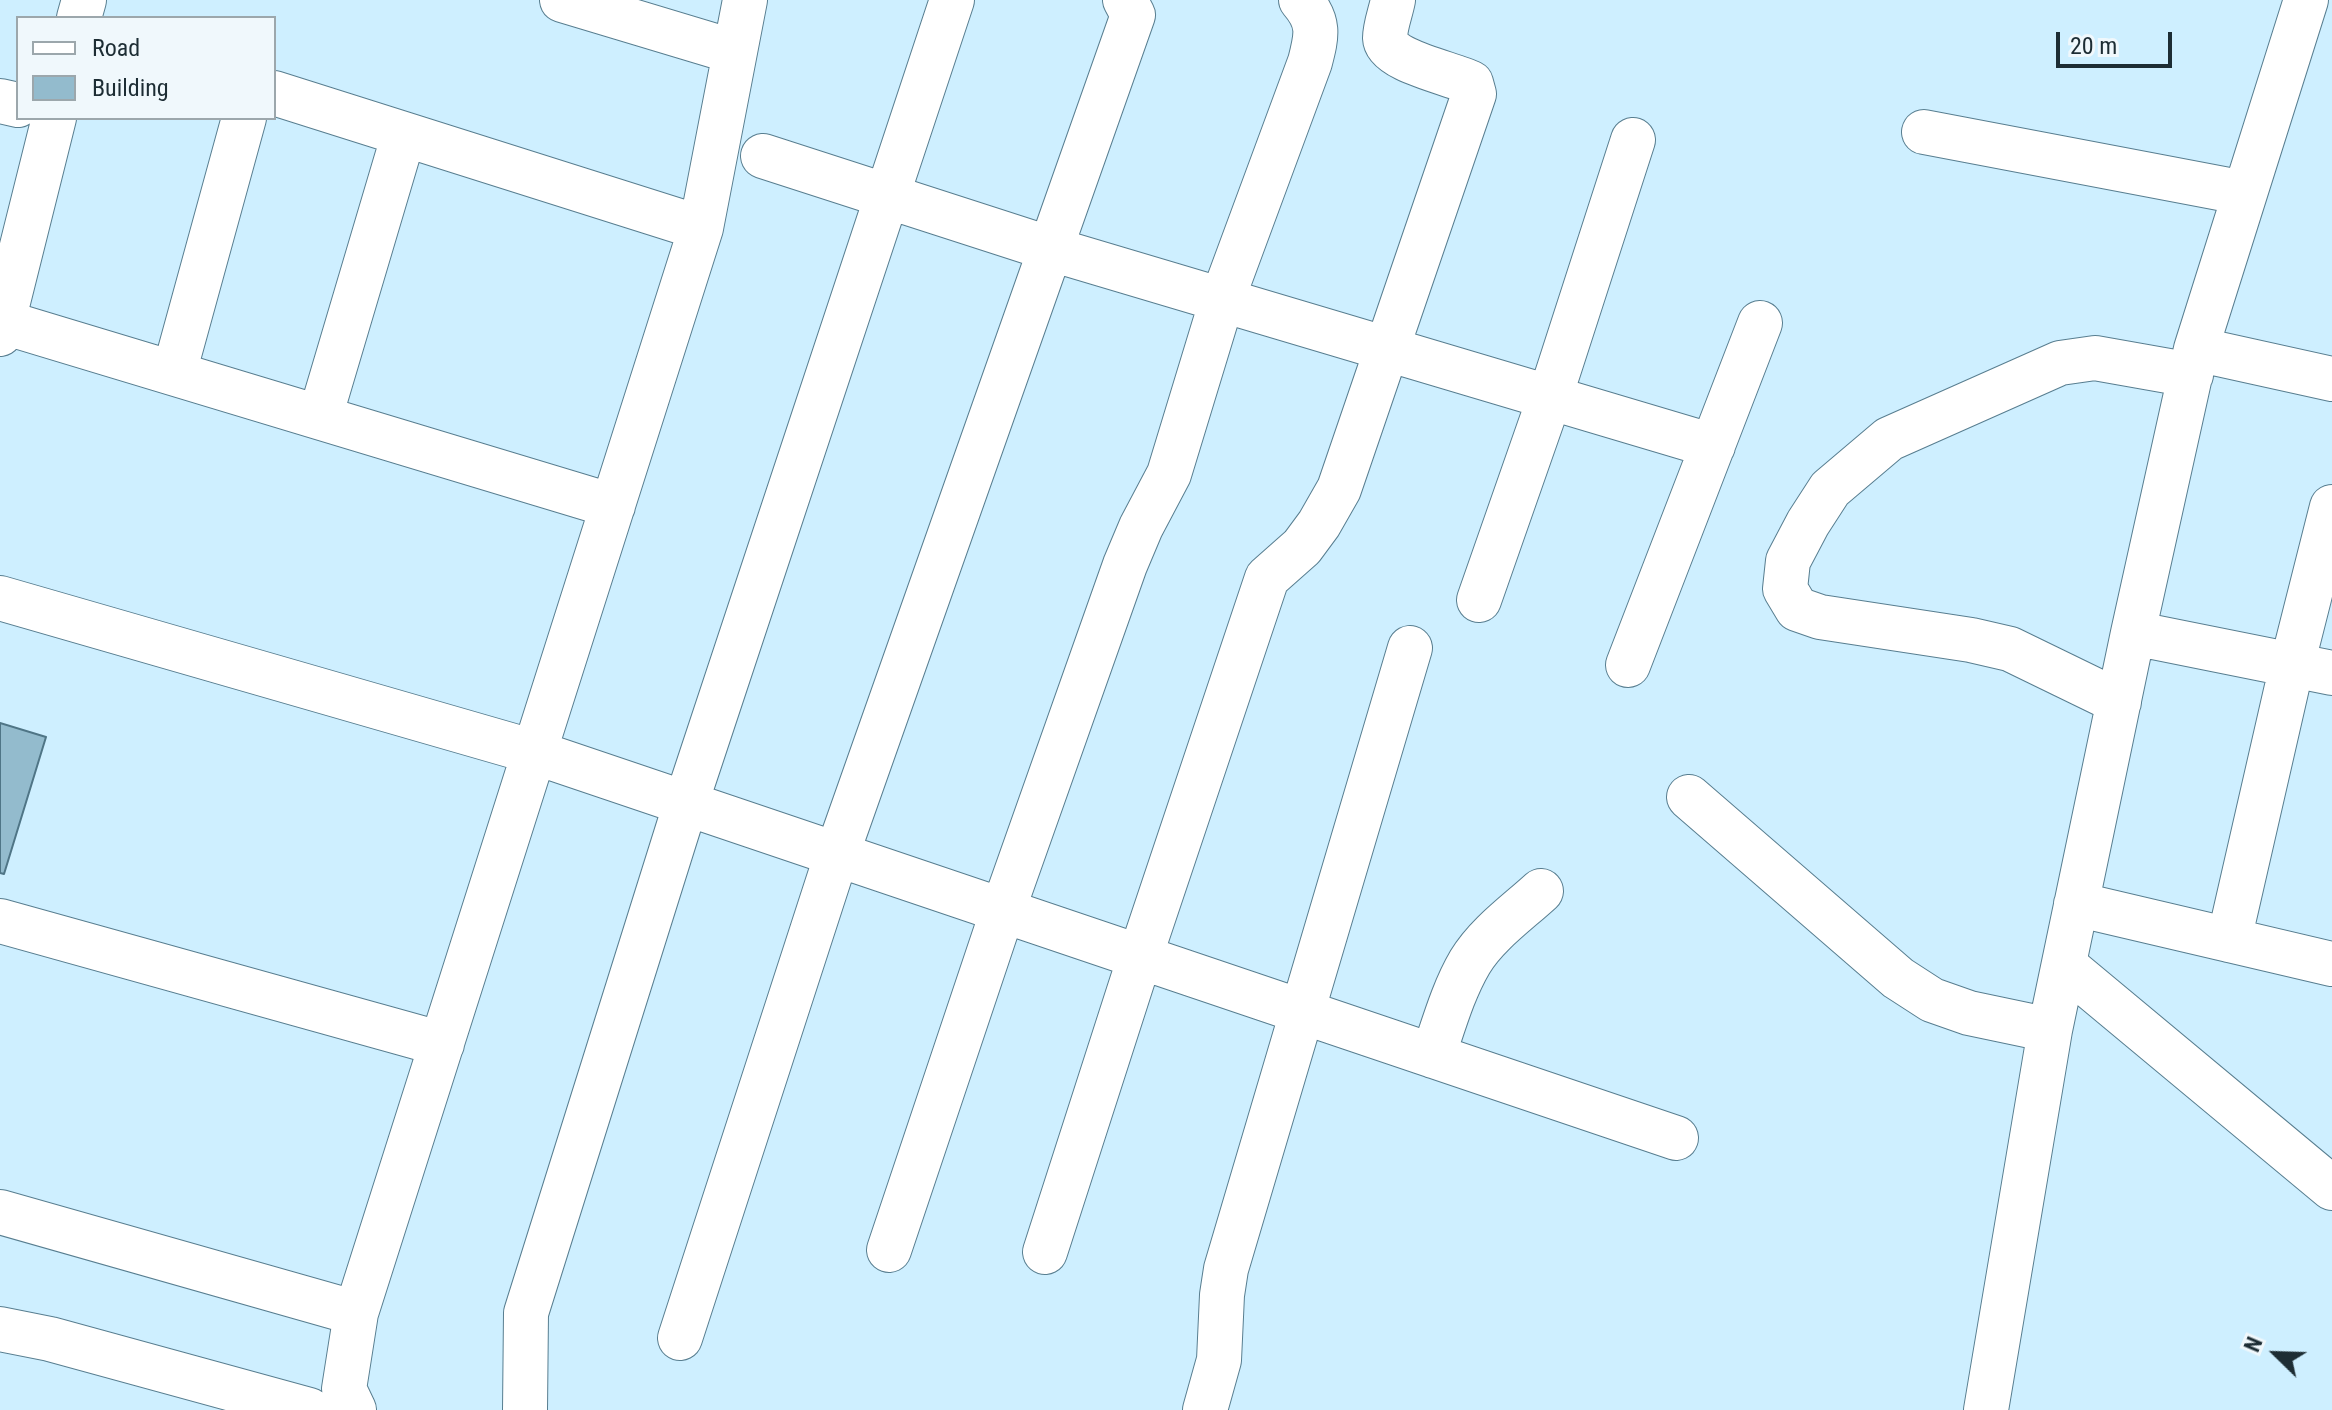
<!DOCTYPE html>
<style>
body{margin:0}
#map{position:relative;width:2332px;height:1410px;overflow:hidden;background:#ceefff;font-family:"Roboto Condensed",sans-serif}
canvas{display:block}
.legend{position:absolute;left:16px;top:16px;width:260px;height:104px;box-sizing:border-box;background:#f0f8fc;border:2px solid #9ca7ac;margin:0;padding:10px 14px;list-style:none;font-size:24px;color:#1d2d34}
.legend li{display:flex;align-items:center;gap:16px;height:40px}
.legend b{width:40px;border:2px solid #9ca7ac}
.north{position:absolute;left:2236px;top:1314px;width:80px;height:80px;-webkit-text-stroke:6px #f0f8fc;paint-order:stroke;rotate:293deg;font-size:22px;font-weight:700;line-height:32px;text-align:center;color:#1d2d34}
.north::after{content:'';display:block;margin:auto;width:28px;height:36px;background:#1d2d34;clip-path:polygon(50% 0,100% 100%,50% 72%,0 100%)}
.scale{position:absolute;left:2056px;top:32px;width:116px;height:36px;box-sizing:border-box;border:4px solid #1d2d34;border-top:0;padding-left:10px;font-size:24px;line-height:28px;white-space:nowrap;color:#1d2d34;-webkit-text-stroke:6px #f0f8fc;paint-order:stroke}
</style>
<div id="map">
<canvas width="2332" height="1410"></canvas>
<ul class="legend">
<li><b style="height:10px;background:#fff"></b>Road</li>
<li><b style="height:22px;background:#93bbcd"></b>Building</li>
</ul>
<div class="north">N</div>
<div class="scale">20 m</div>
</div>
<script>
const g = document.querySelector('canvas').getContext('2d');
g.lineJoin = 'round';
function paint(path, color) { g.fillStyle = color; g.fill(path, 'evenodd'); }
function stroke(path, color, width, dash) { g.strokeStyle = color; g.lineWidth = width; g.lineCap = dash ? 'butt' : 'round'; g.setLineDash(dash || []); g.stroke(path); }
const building = new Path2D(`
 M0 723 46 737 4 874 0 873Z`);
paint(building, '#93bbcd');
stroke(building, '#4f7586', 2);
const minor = new Path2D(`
 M562 0 735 52
 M79 18 84 0
 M274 93 701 228
 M0 101 18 105
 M1924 132 2245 193
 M763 156 1051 249 1713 446
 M0 321 613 506
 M0 334 54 118
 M2196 349 2332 379
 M174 373 244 118
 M320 417 404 134
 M0 598 534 752 1676 1138
 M1479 600 1550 397 1633 140
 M2133 633 2332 673
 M1628 665 1760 323
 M2119 702 2010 649 1971 640 1820 617 1797 609 1785 589 1788 561 1808 523 1830 489 1889 439 2060 363 2095 358 2191 375
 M1689 797 1898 978 1932 1000 1969 1013 2050 1030
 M2076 904 2332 964
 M0 921 442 1044
 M2229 940 2292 665 2332 507
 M2064 965 2332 1188
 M1433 1056C1444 1024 1453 991 1470 962 1487 934 1517 913 1541 891
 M0 1212 356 1313
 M889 1250 1003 910 1125 565 1141 527 1169 474 1222 300 1310 62C1317 35 1320 22 1301 0
 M1045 1252 1140 957 1267 578 1302 547 1319 524 1339 489 1474 94 1471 83C1451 73 1386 61 1385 38 1385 26 1391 11 1393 0
 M0 1329 50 1339 309 1410
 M680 1338 837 854 1133 15 1125 0
 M354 1410 344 1389 356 1313 701 228 745 0
 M525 1410 526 1313 686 803 952 0
 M1205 1410 1219 1360 1222 1295 1226 1269 1410 648
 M1986 1410 2050 1030 2133 633 2196 349 2306 0`);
stroke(minor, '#587e90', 46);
stroke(minor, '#fff', 44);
</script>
